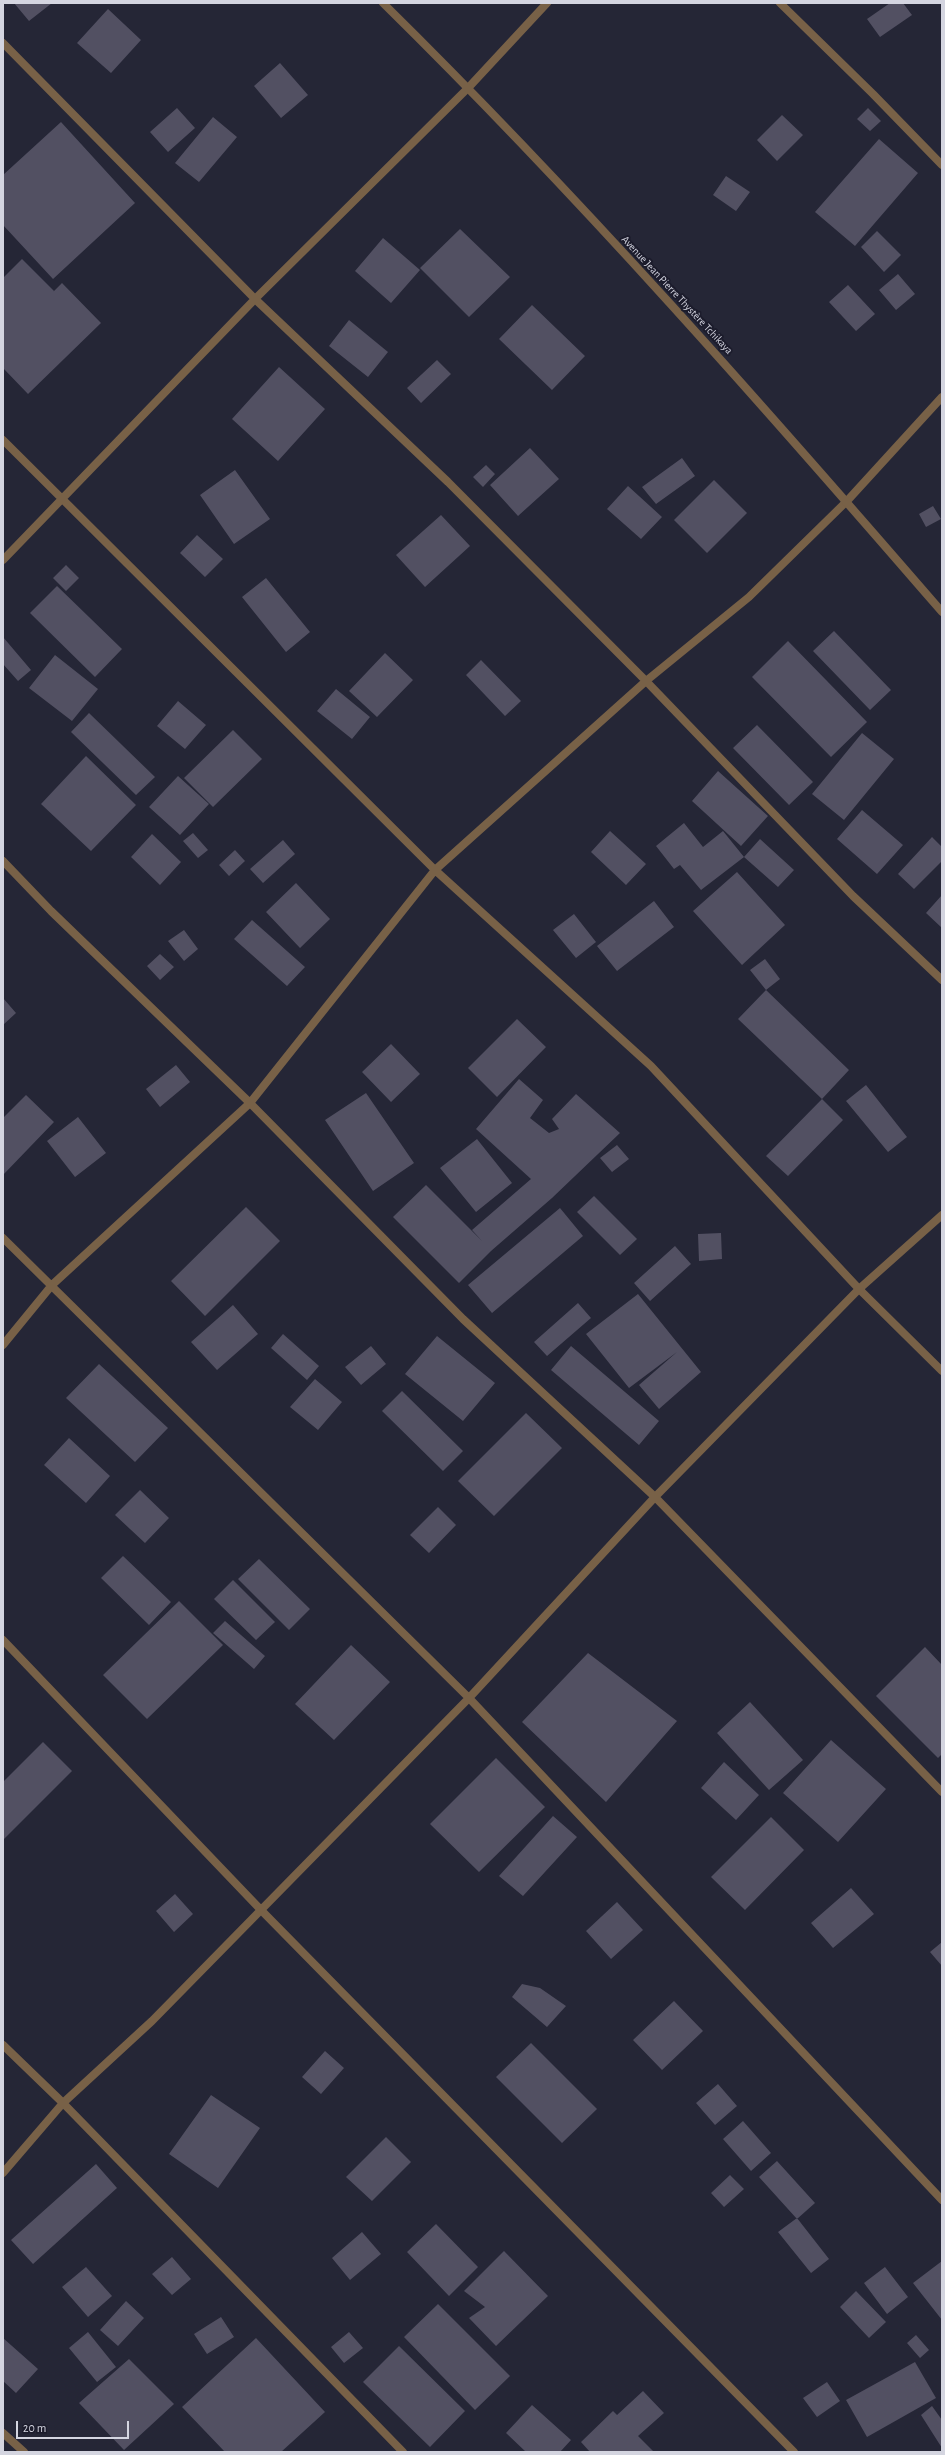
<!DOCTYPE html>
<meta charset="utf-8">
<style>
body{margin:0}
#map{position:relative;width:945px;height:2455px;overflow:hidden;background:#252636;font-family:"Alegreya Sans",sans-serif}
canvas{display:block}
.frame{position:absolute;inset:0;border:4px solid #d4d5e0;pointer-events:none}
.scale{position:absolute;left:16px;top:2421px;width:113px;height:18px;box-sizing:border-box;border:2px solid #d4d5e0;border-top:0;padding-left:5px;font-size:12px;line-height:14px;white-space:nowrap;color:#d4d5e0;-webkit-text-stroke:3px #1c1c2c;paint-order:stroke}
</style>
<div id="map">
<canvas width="945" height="2455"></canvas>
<div class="frame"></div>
<div class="scale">20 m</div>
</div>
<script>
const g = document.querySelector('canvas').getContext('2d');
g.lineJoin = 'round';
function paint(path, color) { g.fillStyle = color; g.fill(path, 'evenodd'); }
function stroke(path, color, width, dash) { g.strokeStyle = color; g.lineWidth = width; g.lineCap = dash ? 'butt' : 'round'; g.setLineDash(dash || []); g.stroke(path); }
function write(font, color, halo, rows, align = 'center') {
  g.font = font + ' "Alegreya Sans",sans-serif'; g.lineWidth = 4; g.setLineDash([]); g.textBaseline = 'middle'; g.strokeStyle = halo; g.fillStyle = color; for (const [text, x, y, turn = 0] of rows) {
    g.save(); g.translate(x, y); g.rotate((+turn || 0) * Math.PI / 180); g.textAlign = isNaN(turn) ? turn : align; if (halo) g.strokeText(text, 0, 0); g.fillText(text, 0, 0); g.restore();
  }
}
paint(new Path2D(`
 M14 3H52L29 21Z
 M890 3H903L912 15 880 37 867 19Z
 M108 9 141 40 111 73 77 43Z
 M280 63 308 95 281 118 254 86Z
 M177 108 195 128 168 152 150 132Z
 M868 108 881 121 870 131 857 119Z
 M782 115 803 135 777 161 757 140Z
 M213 117 237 137 199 182 175 163Z
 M61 122 135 203 53 279 3 225V175Z
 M879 139 918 173 855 246 815 212Z
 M726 176 750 192 736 211 713 195Z
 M460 229 510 277 469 317 420 268Z
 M877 231 901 255 884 272 861 247Z
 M383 238 420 270 391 303 355 271Z
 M22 259 54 291 51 294 62 283 101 323 28 394 3 368V278Z
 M898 274 915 294 896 310 879 290Z
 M848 285 875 314 856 331 829 302Z
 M532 305 585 356 552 390 499 339Z
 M349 320 388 352 368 377 329 346Z
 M437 360 451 374 421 403 407 388Z
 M279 367 325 409 278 461 232 419Z
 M530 448 559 479 518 516 490 485Z
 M682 458 695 476 656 504 642 487Z
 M486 465 495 474 483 487 473 477Z
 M235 470 270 519 234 544 200 495Z
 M714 480 747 513 707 553 674 520Z
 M628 486 662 517 641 539 607 509Z
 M933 506 941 519 926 527 919 514Z
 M441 515 470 546 425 587 396 555Z
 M197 535 223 559 205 577 180 553Z
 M66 565 79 578 66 591 53 578Z
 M266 578 310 632 286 652 242 597Z
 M57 586 122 649 95 677 30 613Z
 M834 631 891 690 870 710 813 651Z
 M3 637 31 670 18 681 3 664Z
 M788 641 867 722 831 757 752 677Z
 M385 653 413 680 377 717 349 691Z
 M55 655 98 689 72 721 29 688Z
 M481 660 521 701 505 716 466 675Z
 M336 689 370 717 352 739 317 711Z
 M178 701 206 725 185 749 157 726Z
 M89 713 155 777 136 795 71 732Z
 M757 725 813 782 789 805 733 748Z
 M233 730 262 759 213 807 184 778Z
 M862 733 894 759 844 820 812 794Z
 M86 756 136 805 91 851 41 804Z
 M718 771 768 816 741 846 692 801Z
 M178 776 209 804 180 835 149 807Z
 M862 810 903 845 877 874 837 839Z
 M684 823 703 847 723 831 744 857 760 839 794 870 778 887 744 857 701 890 680 865 674 869 656 846Z
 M610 831 646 864 626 885 591 852Z
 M193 833 208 850 198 858 183 841Z
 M152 834 181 862 160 885 131 857Z
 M932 837 942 847V861L914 889 898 874Z
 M283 840 295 854 263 883 250 869Z
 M235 850 245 861 229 876 219 865Z
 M737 872 785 925 742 965 693 911Z
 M296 883 330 919 300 948 266 912Z
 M942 895V928L926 913Z
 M654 901 674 927 617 971 597 946Z
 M574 914 596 942 576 958 553 930Z
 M252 920 305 967 287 986 234 939Z
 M184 930 198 949 184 961 168 941Z
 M160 954 174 967 160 980 147 966Z
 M765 959 780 979 766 990 750 970Z
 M766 990 849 1070 822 1099 738 1019Z
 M3 998 16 1013 3 1025Z
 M517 1019 546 1047 497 1097 468 1068Z
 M391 1044 420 1074 391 1102 362 1072Z
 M176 1065 190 1082 160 1107 146 1089Z
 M519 1079 543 1100 530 1118 549 1133 559 1129 552 1119 576 1094 620 1133 552 1198 491 1251 459 1283 393 1217 426 1185 482 1241 472 1230 531 1179 476 1129Z
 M866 1085 907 1137 888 1152 846 1101Z
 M366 1093 414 1163 373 1191 325 1120Z
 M26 1095 54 1122 3 1175V1118Z
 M822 1099 843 1120 788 1176 766 1156Z
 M78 1117 106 1153 75 1177 47 1141Z
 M477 1139 512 1183 476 1212 440 1168Z
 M617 1145 629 1159 612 1172 600 1158Z
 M594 1196 637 1239 620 1255 577 1212Z
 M246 1207 280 1241 205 1316 171 1281Z
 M560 1208 583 1236 492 1313 468 1285Z
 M721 1233 722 1259 699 1261 698 1234Z
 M675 1246 691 1264 650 1301 634 1283Z
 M638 1294 701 1372 659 1409 639 1385 677 1352 629 1388 586 1334Z
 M578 1303 591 1318 547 1356 534 1342Z
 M233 1305 258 1334 217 1370 191 1342Z
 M283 1334 319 1366 307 1380 271 1348Z
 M437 1336 495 1383 463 1421 405 1374Z
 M371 1346 386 1364 361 1385 345 1367Z
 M571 1346 659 1421 639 1445 551 1370Z
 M99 1364 168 1428 135 1462 66 1398Z
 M315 1379 342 1402 318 1430 290 1407Z
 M402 1391 463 1451 443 1471 382 1411Z
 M526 1413 562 1448 494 1516 458 1481Z
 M69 1438 110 1476 86 1503 44 1465Z
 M140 1490 169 1518 145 1543 115 1515Z
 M438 1507 456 1525 429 1553 410 1535Z
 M123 1556 171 1602 149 1625 101 1578Z
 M259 1559 310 1609 289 1630 238 1579Z
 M233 1580 275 1622 256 1640 214 1599Z
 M179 1601 223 1645 147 1719 103 1675Z
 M225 1621 265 1656 254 1669 213 1633Z
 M351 1645 390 1682 334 1740 295 1704Z
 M925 1647 942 1665V1754L938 1758 876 1696Z
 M588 1653 677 1721 606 1802 522 1722Z
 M750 1702 803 1760 769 1790 717 1733Z
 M831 1740 886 1789 838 1842 783 1793Z
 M43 1742 72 1771 3 1840V1782Z
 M496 1758 545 1807 479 1872 430 1824Z
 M724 1762 759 1795 736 1820 701 1788Z
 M553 1816 577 1837 523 1896 499 1876Z
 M771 1817 804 1850 745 1910 711 1877Z
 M851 1888 874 1914 833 1948 811 1923Z
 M175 1894 193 1914 174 1932 156 1911Z
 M617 1902 643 1930 611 1959 586 1931Z
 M942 1942V1966L930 1952Z
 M522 1984 540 1988 566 2006 547 2027 512 1997Z
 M674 2001 703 2031 662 2070 633 2040Z
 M531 2043 597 2109 562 2143 496 2077Z
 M325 2051 344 2068 321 2094 302 2077Z
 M718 2084 737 2106 715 2125 696 2103Z
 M211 2095 260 2128 218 2188 169 2154Z
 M743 2121 771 2153 751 2171 723 2139Z
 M386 2137 411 2162 372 2201 346 2177Z
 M777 2161 815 2203 797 2219 759 2177Z
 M96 2164 117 2188 33 2264 11 2240Z
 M730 2175 744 2189 724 2207 711 2193Z
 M797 2218 829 2259 811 2273 778 2232Z
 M436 2224 478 2267 449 2296 407 2252Z
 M362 2232 381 2254 350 2280 332 2258Z
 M504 2251 548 2296 496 2346 469 2318 485 2307 464 2291Z
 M172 2257 191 2279 172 2295 152 2274Z
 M942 2261V2320L913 2283Z
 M86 2267 112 2296 88 2317 62 2287Z
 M885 2267 908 2297 887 2314 864 2283Z
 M856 2291 886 2322 869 2338 840 2307Z
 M126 2301 144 2318 118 2346 100 2330Z
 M438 2304 510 2376 475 2410 404 2337Z
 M221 2317 234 2337 207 2354 194 2334Z
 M88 2332 116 2367 97 2382 69 2348Z
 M349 2332 363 2348 344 2363 331 2347Z
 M916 2335 929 2350 920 2358 907 2343Z
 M3 2338 38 2369 16 2393 3 2381Z
 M256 2338 325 2412 281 2452H225L182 2407Z
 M399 2346 465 2411 430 2447 363 2382Z
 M129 2359 174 2404 124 2450 79 2403Z
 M915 2362 936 2398 867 2437 846 2400Z
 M827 2382 840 2401 817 2417 803 2398Z
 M643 2391 664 2413 638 2436 654 2452H590L581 2442 613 2411 617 2415Z
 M532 2405 571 2440 560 2452H526L506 2433Z
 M932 2406 942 2420V2448L921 2415Z`), '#525062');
stroke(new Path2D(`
 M780 3 873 94 942 165
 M3 43 255 299 448 482 646 681 853 896 942 980
 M3 440 435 870 651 1066 859 1289 942 1371
 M3 560 255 299 469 87 547 3
 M3 861 51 911 250 1103 463 1319 655 1497 942 1792
 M3 1238 469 1698 942 2200
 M3 1345 52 1285 250 1103 435 870 646 681 749 597 847 501 942 397
 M3 1640 261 1910 794 2452
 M3 2045 63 2103 403 2452
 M3 2173 63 2103 152 2021 469 1698 655 1497 859 1289 942 1215
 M3 2433 24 2452`), '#786147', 8);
stroke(new Path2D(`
 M383 3C580 197 762 404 942 612`), '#786147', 8);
write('11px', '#d4d5e0', '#1c1c2c', [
 ["Avenue Jean Pierre Thystère Tchikaya",677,295,47]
]);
</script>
